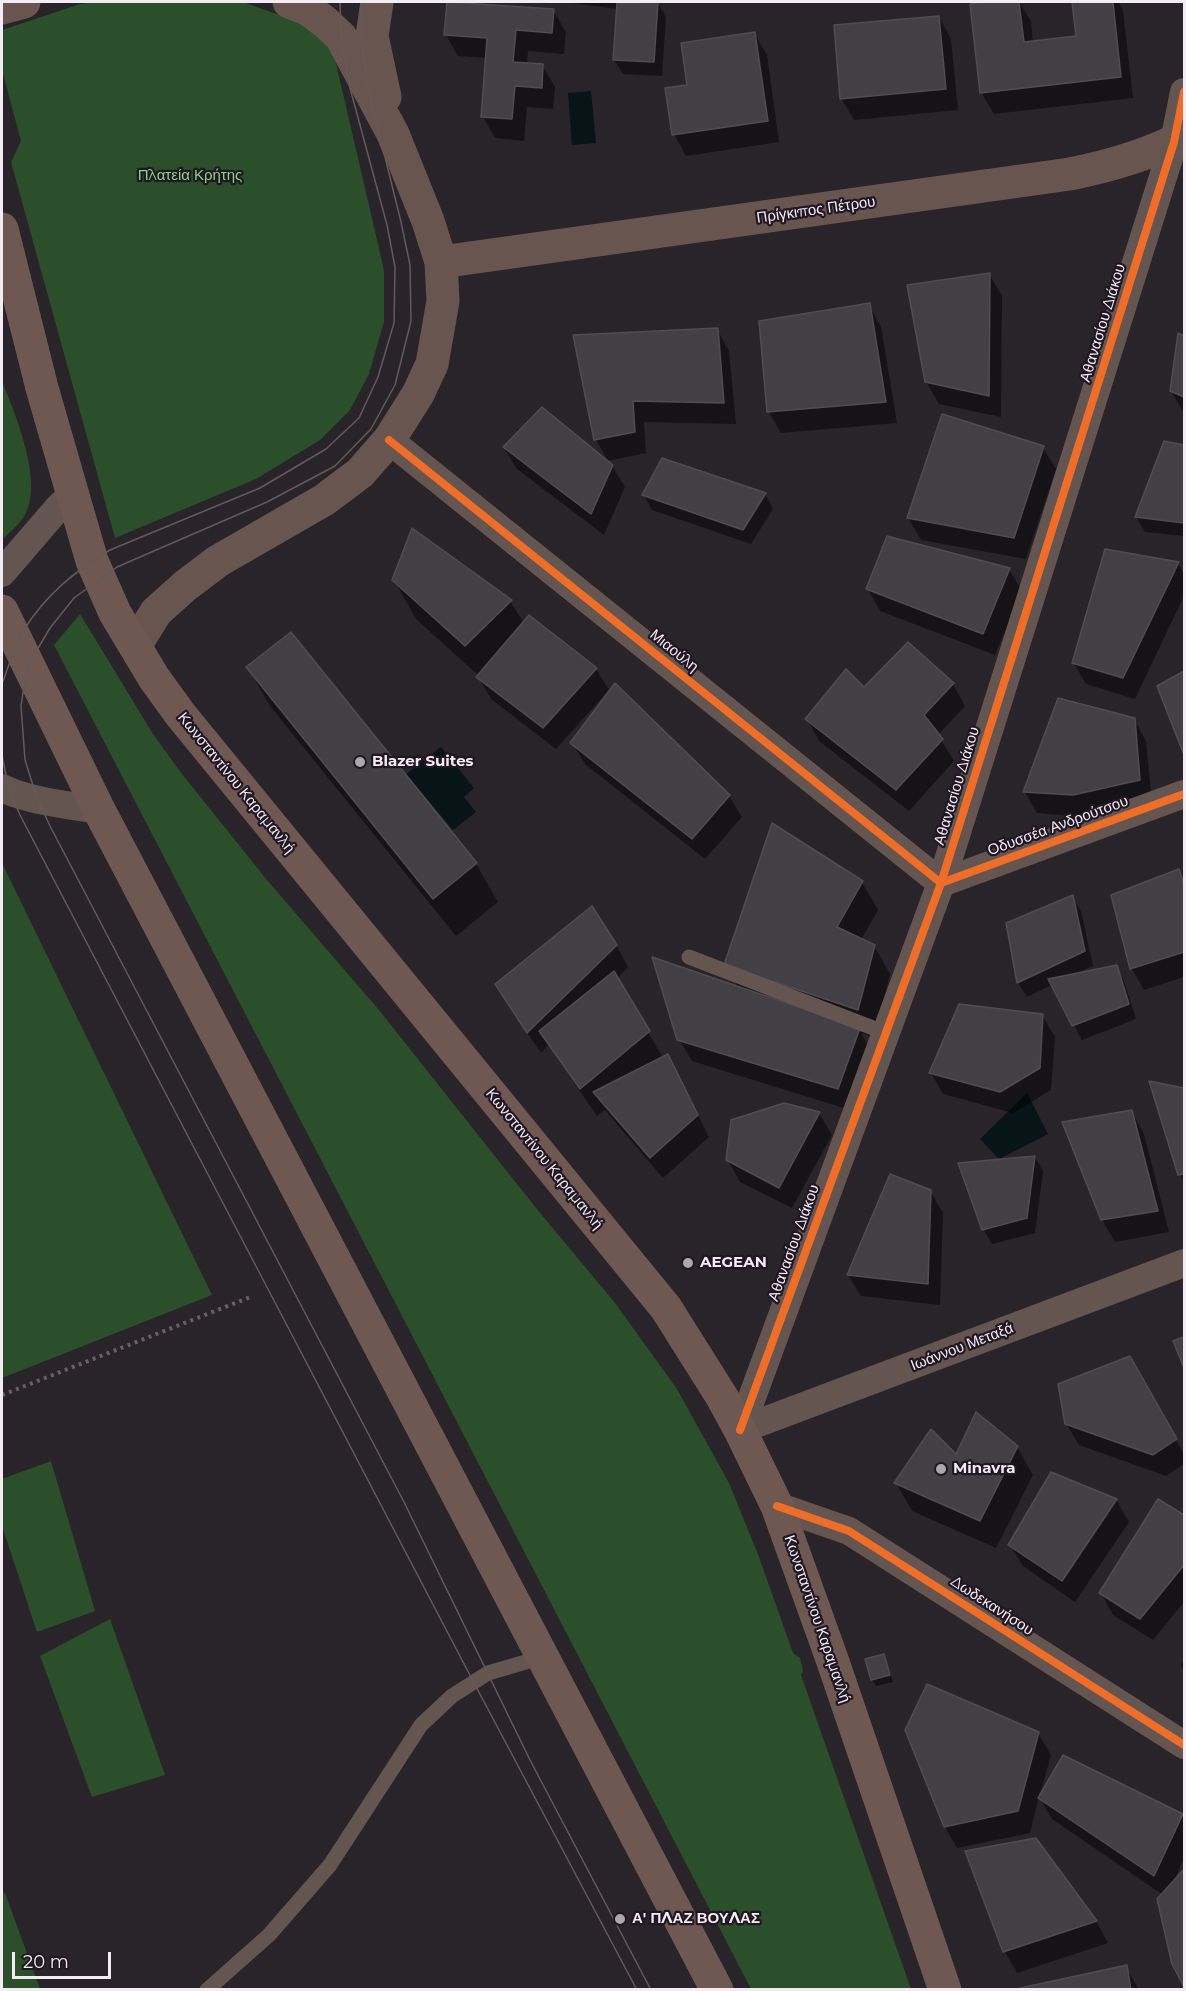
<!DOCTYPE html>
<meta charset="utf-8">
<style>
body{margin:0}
#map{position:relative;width:1186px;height:1991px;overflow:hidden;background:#292429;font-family:Montserrat,sans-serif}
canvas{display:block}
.frame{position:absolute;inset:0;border:3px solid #f3ecf4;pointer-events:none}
.scale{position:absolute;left:12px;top:1952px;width:99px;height:27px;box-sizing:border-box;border:3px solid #f3ecf4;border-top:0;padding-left:8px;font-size:18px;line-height:21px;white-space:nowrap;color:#f3ecf4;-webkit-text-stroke:4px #211722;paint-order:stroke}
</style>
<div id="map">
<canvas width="1186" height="1991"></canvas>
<div class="frame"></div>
<div class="scale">20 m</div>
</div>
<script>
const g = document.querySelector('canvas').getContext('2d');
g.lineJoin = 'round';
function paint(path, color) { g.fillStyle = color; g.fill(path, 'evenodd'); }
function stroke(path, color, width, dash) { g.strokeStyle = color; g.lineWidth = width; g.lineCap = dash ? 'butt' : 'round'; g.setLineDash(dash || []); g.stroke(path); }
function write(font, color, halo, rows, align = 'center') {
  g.font = font + ' Montserrat,sans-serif'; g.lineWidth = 4.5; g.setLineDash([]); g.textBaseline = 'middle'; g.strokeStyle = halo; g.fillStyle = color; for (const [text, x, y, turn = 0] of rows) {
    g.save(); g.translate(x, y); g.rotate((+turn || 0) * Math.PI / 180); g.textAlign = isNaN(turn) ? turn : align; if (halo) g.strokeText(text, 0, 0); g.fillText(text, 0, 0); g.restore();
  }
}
paint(new Path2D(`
 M96 2H243L307 25 331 42 384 270V322L369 374 350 410 320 440 256 479 115 538 11 162 21 141 2 70V30L80 4Z
 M2 381C15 414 44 481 25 515 21 523 10 531 4 539L2 533Z
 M80 614 153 734 182 774 267 880 379 1010 536 1208 615 1303 677 1389 729 1483 759 1557 793 1653 800 1658 803 1671 801 1675 911 1989H751L54 645Z
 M2 863 212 1295 2 1378Z
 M51 1461 95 1611 37 1632 2 1526V1479Z
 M110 1619 165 1775 92 1797 40 1656Z
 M5 1893 40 1989H2V1894Z`), '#2b4e2b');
paint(new Path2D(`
 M591 91 596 143 572 145 568 93Z
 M441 747 474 788 464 797 476 812 453 830 406 774Z
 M1027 1093 1048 1134 999 1159 980 1139Z`), '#071418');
paint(new Path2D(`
 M563 2H630V4L658 3 666 17 662 76 623 74 614 60 618 9Z
 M1001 2H1019L1031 21 1033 43 1077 38 1073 2H1118L1123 10 1133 98 994 114 981 92 972 5Z
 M553 10 566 32 564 54 528 51 527 64 542 65 555 87 553 109 527 107 524 141 495 138 483 117 487 58 458 56 446 35Z
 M939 17 951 39 958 110 854 120 841 98Z
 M754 33 767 55 779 142 686 156 674 134 689 86Z
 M989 274 1002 296 1001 417 939 404 926 382Z
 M869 305 881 327 897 423 781 433 769 412Z
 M717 329 729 351 736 424 644 422 646 453 608 461 596 440 575 337Z
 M1179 335 1184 338V413L1171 391Z
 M1165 443 1184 446V536L1145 532 1136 517Z
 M504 448 612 466 625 487 604 535 517 469Z
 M1043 448 1056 469 1026 559 921 540 908 518Z
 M765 494 773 509 751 544 652 510 644 495Z
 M1178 563 1184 575V596L1135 699 1086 684 1073 662Z
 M1009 569 1022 591 995 655 880 611 868 589Z
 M394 580 510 601 524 623 596 669 609 690 556 749 491 699 478 677 479 676 416 619Z
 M290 634 476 864 498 902 456 936 270 706 248 668Z
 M1184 673V751L1159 687Z
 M953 684 965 706 938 735 954 761 909 811 819 741 807 719 864 689Z
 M1134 719 1146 741 1152 801 1086 817 1037 813 1025 792Z
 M572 743 729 796 742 817 705 859 585 764Z
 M1179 870 1184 881V977L1144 990 1132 969 1112 896Z
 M862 882 878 910 861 940 874 946 890 974 874 1037 861 1033 871 1051 850 1110 692 1061 679 1039 739 989 725 965Z
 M1072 897 1081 911 1093 966 1077 973 1116 967 1124 981 1136 1019 1082 1040 1052 985 1027 997 1018 983 1008 924Z
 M616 945 628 967 617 979 663 1058 668 1056 709 1137 663 1178 605 1110 597 1116 548 1045 541 1053 509 1006Z
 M1042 1015 1055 1037 1051 1090 1013 1113 943 1094 931 1073Z
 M1151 1083 1184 1090V1182L1180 1174Z
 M784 1105 819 1113 832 1135 792 1208 740 1182 728 1160Z
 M1132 1112 1144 1134 1169 1232 1115 1242 1102 1220Z
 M1035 1157 1043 1171 1035 1233 992 1244 984 1230 960 1164Z
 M930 1191 943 1213 940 1305 861 1296 848 1275Z
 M1129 1357 1184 1454V1464L1166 1476 1079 1445 1066 1423Z
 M1017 1447 1033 1475 996 1548 912 1511 896 1483 956 1457Z
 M1052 1473 1116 1500 1129 1522 1075 1602 1023 1566 1010 1545Z
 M1158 1501 1184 1517V1602L1153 1640 1113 1615 1101 1593Z
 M883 1655 887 1662 893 1682 876 1686 872 1680Z
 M1184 1659V1671L1181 1665Z
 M1038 1733 1051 1755 1040 1795 1182 1815 1184 1820V1858L1174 1882 1184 1871V1984L1173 1963 1163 1895 1052 1819 1039 1797 1030 1833 957 1848 945 1827Z
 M1035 1840 1096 1921 1108 1943 1017 1973 1005 1952 967 1853Z
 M1126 1967 1139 1990H1022Z`), '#0007');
const building = new Path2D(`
 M447 2 554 9 552 33 516 30 513 62 543 64 542 88 515 86 512 119 481 117 487 38 444 35Z
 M658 2 654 62 613 60 617 3Z
 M988 2H1019L1024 42 1076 36 1072 2H1113L1121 77 980 93 970 4Z
 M939 16 946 89 840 99 834 25Z
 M755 32 768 121 672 135 665 88 687 85 681 43Z
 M990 273 989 396 925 382 907 285Z
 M870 303 886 402 767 412 759 321Z
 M718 328 724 403 633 401 635 432 594 440 573 335Z
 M1178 333 1184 336V397L1170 391Z
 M542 407 613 465 591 514 503 447Z
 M942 414 1044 446 1014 538 907 518Z
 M1164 441 1184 445V523L1135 517Z
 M662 458 766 493 743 530 642 495Z
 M412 528 512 600 465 646 392 580Z
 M887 536 1010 568 983 634 866 589Z
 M1105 549 1179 562 1123 678 1072 663Z
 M529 615 597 668 543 728 476 677Z
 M291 632 477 863 433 899 246 667Z
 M908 642 954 683 924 715 943 739 896 790 805 719 846 669 864 687Z
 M1184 671V755L1157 686Z
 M615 683 730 795 692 839 570 743Z
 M1058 698 1135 718 1140 780 1073 795 1023 792Z
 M772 823 863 881 837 927 875 945 858 1010 724 965Z
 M1179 869 1184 885V952L1130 969 1111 895Z
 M1073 895 1085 951 1017 983 1006 923Z
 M592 906 617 945 527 1033 495 984Z
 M652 957 860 1028 838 1089 677 1040Z
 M1117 965 1129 1004 1072 1026 1048 979Z
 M614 971 650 1031 580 1089 539 1031Z
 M959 1004 1043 1014 1040 1068 1000 1092 929 1073Z
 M668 1054 698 1115 650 1158 593 1092Z
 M1149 1081 1184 1088V1174L1178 1175Z
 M784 1103 820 1112 779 1188 726 1160 731 1120Z
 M1132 1110 1158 1211 1101 1220 1062 1122Z
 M1035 1156 1027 1218 982 1230 958 1163Z
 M890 1174 931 1190 928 1284 847 1275Z
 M1184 1337V1368L1173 1341Z
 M1130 1356 1177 1439 1153 1455 1065 1424 1058 1384Z
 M976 1412 1018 1446 980 1521 894 1483 931 1429 956 1454Z
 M1051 1472 1117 1499 1062 1581 1008 1545Z
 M1158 1499 1184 1515V1565L1140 1619 1099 1593Z
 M884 1654 890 1675 871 1680 865 1659Z
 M927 1684 1039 1732 1018 1811 944 1827 905 1730Z
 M1063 1755 1183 1814 1154 1876 1038 1798Z
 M1036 1838 1097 1921 1003 1952 965 1851Z
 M1184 1869V1987L1172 1964 1157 1899Z
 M1127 1965 1131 1990 1016 1989Z`);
paint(building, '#434045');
stroke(building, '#504c52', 1.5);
stroke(new Path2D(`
 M2 1395 253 1296`), '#6a605e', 4, [3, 4.5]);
stroke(new Path2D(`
 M689 957 886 1033
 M207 1990 269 1935 330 1865 421 1725 452 1696 488 1673 543 1657`), '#645551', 15);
stroke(new Path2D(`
 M389 440 941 883 1184 794
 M2 573 57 509 74 493
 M2 788C27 801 70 805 99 810
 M740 1430 941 883 1174 142 1184 92
 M740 1430 1184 1263
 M777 1506 849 1531 1184 1745`), '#645551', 28);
stroke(new Path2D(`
 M377 2 372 36 385 97
 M2 8 24 2
 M441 262 1070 174C1110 166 1149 155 1184 136
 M135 646 156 612 185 586 218 561 324 500 360 473 389 440 418 394 432 364 443 301 441 262 428 221 393 134 341 37 325 22 309 10 289 2`), '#69554f', 33);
stroke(new Path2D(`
 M2 229 42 388 92 561 115 613 154 678 180 714 666 1308 722 1397 740 1430 777 1506 832 1659 945 1990
 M2 611 99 810 717 1990`), '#6e5851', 33);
stroke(new Path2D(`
 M361 2 360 19 362 45 368 88 401 222 410 265 411 321 395 385 371 429 335 466 267 502 117 567 74 598 50 628 27 667 21 706 25 760 37 798 50 826 404 1502 530 1760 651 1990
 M2 684C9 665 15 645 25 628 47 594 75 571 110 550L260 488 326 449 359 418 378 377 394 323 395 267 387 225 350 88 341 37 340 2
 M2 755 9 791 21 817 473 1681 637 1990`), '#645a59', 1.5);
stroke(new Path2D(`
 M389 440 941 883 1184 794
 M740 1430 941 883 1174 142 1184 92
 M777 1506 849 1531 1184 1745`), '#ee6e29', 8);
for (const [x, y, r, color] of [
 [360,762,6,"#aca6ad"],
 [688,1263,6,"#aca6ad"],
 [941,1469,6,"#aca6ad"],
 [620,1919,6,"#aca6ad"]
]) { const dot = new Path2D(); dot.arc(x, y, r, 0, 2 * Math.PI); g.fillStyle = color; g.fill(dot); stroke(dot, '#211722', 2); }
write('15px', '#84d583', '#211722', [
 ["Πλατεία Κρήτης",190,176]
]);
write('15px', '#f3ecf4', '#211722', [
 ["Πρίγκιπος Πέτρου",816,210,-8],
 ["Αθανασίου Διάκου",1103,323,-73],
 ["Μιαούλη",674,651,39],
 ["Κωνσταντίνου Καραμανλή",236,783,51],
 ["Αθανασίου Διάκου",957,786,-73],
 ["Οδυσσέα Ανδρούτσου",1058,826,-20],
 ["Κωνσταντίνου Καραμανλή",544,1159,51],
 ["Αθανασίου Διάκου",794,1243,-70],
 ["Ιωάννου Μεταξά",962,1347,-21],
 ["Δωδεκανήσου",992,1606,33],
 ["Κωνσταντίνου Καραμανλή",817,1619,71]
]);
write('bold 15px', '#f3ecf4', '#211722', [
 ["Blazer Suites",372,762],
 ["AEGEAN",700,1263],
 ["Minavra",953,1469],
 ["Α' ΠΛΑΖ ΒΟΥΛΑΣ",632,1919]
], 'left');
</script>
